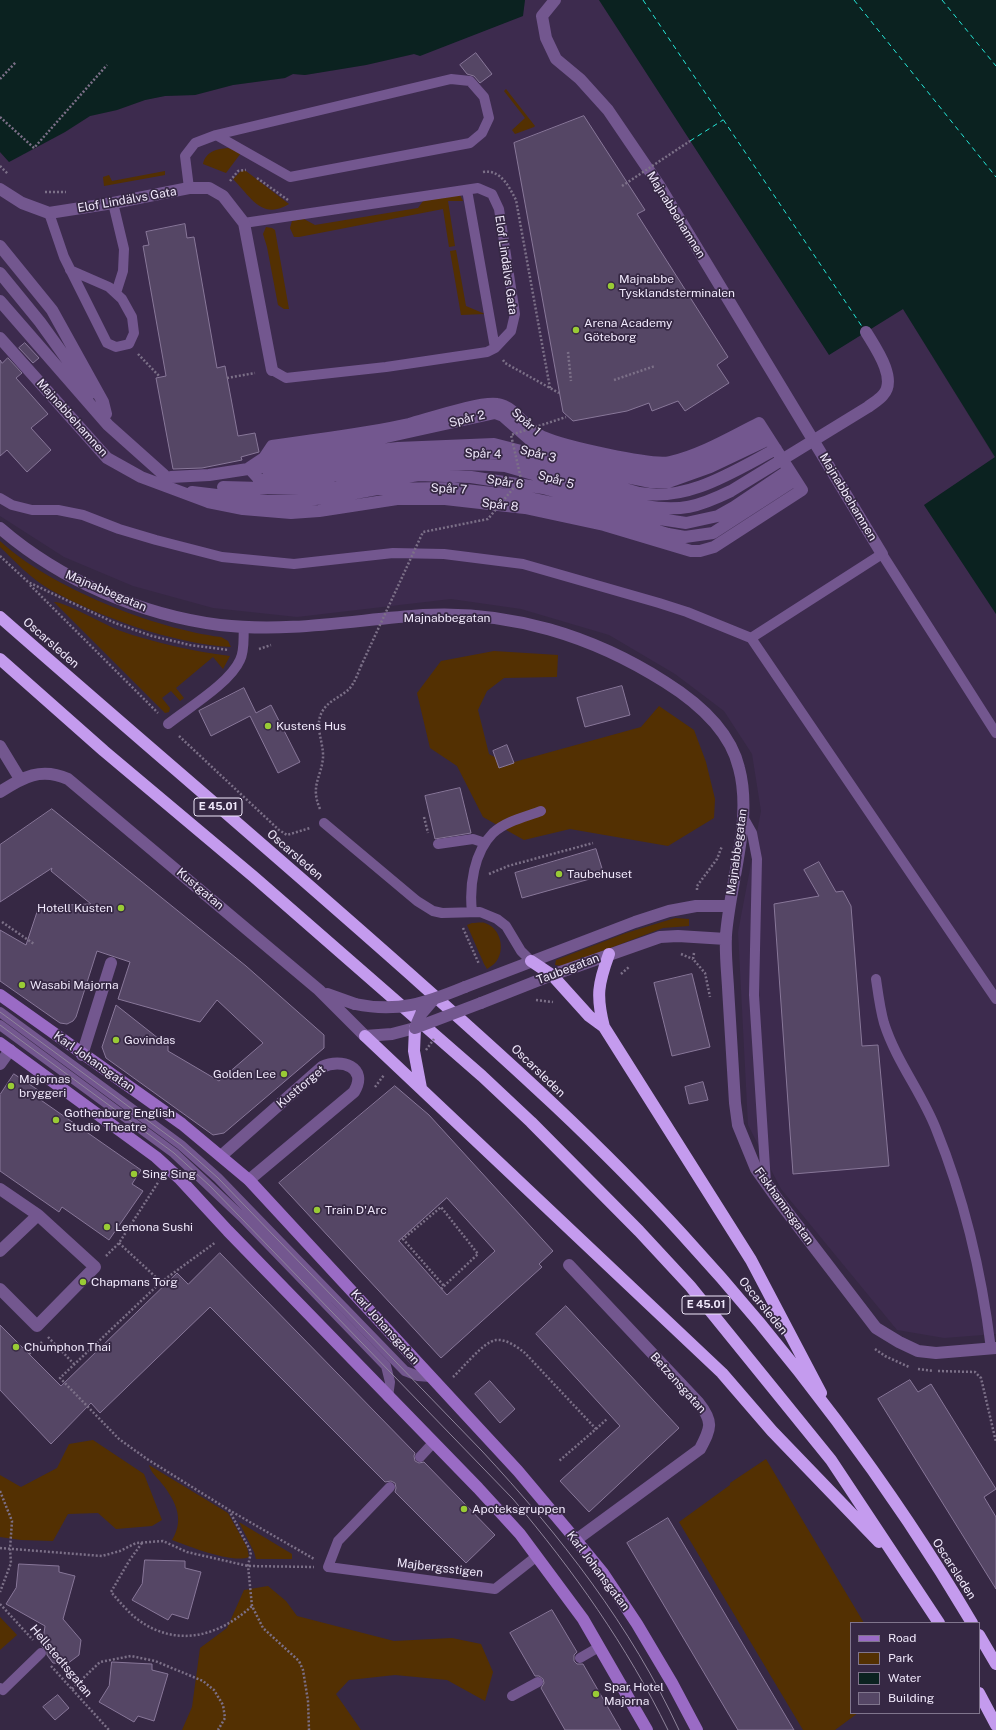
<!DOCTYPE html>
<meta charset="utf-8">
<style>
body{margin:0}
#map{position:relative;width:996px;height:1730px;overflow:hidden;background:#362844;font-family:"Public Sans",sans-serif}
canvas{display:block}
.legend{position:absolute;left:850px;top:1622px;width:130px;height:92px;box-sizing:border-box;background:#362844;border:1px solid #80758d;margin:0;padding:5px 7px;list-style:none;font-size:12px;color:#f0e8fb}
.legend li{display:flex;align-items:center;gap:8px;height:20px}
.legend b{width:20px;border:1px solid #80758d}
</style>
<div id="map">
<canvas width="996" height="1730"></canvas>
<ul class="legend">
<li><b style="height:5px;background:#9a6bc5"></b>Road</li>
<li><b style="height:11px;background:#533002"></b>Park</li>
<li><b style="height:11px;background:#0b2220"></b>Water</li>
<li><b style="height:11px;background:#554665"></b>Building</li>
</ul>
</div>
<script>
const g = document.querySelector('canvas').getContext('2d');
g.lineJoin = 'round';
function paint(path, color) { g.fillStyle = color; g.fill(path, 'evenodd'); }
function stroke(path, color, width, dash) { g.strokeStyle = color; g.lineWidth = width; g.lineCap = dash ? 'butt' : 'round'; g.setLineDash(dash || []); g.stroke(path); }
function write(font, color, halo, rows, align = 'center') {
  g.font = font + ' "Public Sans",sans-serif'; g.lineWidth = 3.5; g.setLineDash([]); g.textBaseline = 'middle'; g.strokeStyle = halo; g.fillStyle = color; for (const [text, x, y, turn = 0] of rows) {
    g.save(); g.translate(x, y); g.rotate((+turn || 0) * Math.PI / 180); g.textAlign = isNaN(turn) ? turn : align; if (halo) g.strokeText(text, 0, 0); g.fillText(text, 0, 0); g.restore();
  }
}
paint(new Path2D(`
 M525 0H599L829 354 903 309 995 458 924 505 996 614V1334L944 1338 897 1330 781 1189 748 1125 738 932 761 811 752 754 724 711 675 674 609 635 521 609 451 599 297 617 213 608 133 586 64 557 0 516V152L9 162 65 132 90 116 117 110 145 100 165 96 195 95 233 85 285 78 293 74 305 75 366 65 414 54 420 55 522 16Z`), '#3d2b4e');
paint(new Path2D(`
 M506 89 535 126 534 127 515 134 512 130 525 118 504 91Z
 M228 148 241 153 226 173 203 164C206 151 217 149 228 148Z
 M242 170 246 171 289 204C262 221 250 196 233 179Z
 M165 171V175L104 186 103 177 109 175 112 181Z
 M460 195 463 201H448L455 246 449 247 443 209 299 237H294L290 228 292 221 304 219 315 225 418 208 426 197Z
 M266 227 272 228 275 230 289 309H284L278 305 267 247 263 234Z
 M456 250 466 306 485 314 461 315 450 251Z
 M0 541C49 587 155 629 221 637L228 641 231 647C173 644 99 617 49 589 30 578 15 561 0 547Z
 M54 602C63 601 105 625 118 630 154 643 192 651 230 656L223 669 213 657 176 688 184 698 180 701 171 691 162 698 170 708 169 712 165 713Z
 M494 651 558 655 557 677 504 678 487 691 478 710 489 754 507 764 641 727 659 706 694 730 706 762 715 799 714 818 668 846 570 829 524 840 483 817 457 766 430 748 417 693 441 661Z
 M675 918 689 919V926L663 928 563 966 555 965 556 960 626 933Z
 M472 923C476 923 482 922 485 923 501 928 506 951 495 963 493 965 490 967 487 969L484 964 467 925Z
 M93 1440 144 1474 162 1520 152 1526 116 1529 98 1513 68 1514 53 1541 21 1540 0 1537V1475L21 1487 57 1468 69 1444Z
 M766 1459 864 1623H851V1713H858L835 1730H803L679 1522 730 1485V1483Z
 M149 1465 228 1513 247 1547 249 1557C233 1564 188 1546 172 1540 186 1518 174 1498 159 1480 155 1476 150 1470 149 1465Z
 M239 1522 292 1554V1559H256L254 1552Z
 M268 1586 286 1601 297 1616 394 1641 452 1638 481 1644 493 1672 485 1701 447 1680 395 1675 349 1680 336 1694 361 1730H182L192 1707 200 1648 227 1628 244 1590Z
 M0 1617 17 1635 0 1650Z`), '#533002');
paint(new Path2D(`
 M0 0H525L523 16 420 56 414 54 366 65 305 75 293 74 285 78 233 85 195 95 165 96 145 100 117 110 90 116 65 132 9 162 0 152Z
 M599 0H996V614L924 505 995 457 903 309 829 355Z`), '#0b2220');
stroke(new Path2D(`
 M643 0 863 328
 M854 0 996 177
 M942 0 996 66
 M690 141 723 120`), '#25e7d8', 1, [5, 4]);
const building = new Path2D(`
 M476 53 492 74 480 83 474 76 467 74 460 65Z
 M584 116 645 210 637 214 728 357 717 365 729 383 685 411 678 401 652 411 649 403 627 411 573 421 563 412 514 143Z
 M185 224 187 238 194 237 217 368 225 366 238 436 255 433 259 452 241 457 242 460 202 468 173 469 156 378 166 376 143 246 149 245 146 232Z
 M25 343 39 358 33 363 19 348Z
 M8 358 22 373 16 378 48 414 31 428 51 450 27 472 7 450 0 456V360L2 363Z
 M622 686 630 715 585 727 577 698Z
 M244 688 256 713 271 705 300 762 278 773 250 716 211 736 199 711Z
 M507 745 514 763 499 768 493 751Z
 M460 788 471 833 435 839 425 796Z
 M52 809 246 966 324 1035V1048L224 1133 213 1135 106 1058 102 1047 116 1005 168 1046V1051L219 1081 263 1043 217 1000 200 1022 118 999 130 962 97 951 76 1017 73 1021 67 1024 60 1023 0 981V930L26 945 39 906 91 904 51 871 52 868 0 902V845Z
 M596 849 604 875 522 898 515 873Z
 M819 862 836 892 843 891 851 906 862 1046 878 1045 889 1166 793 1174 774 904 819 896 804 870Z
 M692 974 710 1047 672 1056 654 983Z
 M14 1074 38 1090 35 1096 141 1170 132 1184 143 1191 109 1240 62 1207 59 1212 0 1171V1095Z
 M703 1082 708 1100 689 1104 685 1087Z
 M395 1086 429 1115 553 1251 539 1264 542 1267 441 1358 279 1183ZM447 1198 495 1251 447 1295 399 1241Z
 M220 1253 415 1453 414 1456 415 1461 419 1463 424 1462 495 1535 466 1563 395 1492 396 1488 395 1483 391 1481 385 1482 210 1307 100 1413 91 1403 51 1444 0 1390V1325L61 1386 177 1273 188 1284Z
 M566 1306 679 1428 589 1512 560 1481 620 1426 536 1334Z
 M910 1380 918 1392 931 1384 996 1489 984 1497 996 1517V1589L878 1399Z
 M490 1381 515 1409 500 1423 475 1394Z
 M668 1518 794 1730H738L627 1543Z
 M145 1560 185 1561V1568L201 1572 188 1619 172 1614 168 1620 132 1600 142 1584Z
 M19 1564 59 1566V1572L75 1576 63 1619 81 1640 79 1655 67 1664 53 1663 47 1655V1651L42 1647 45 1626 6 1604 16 1588Z
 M552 1610 577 1652 574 1655V1661L577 1664H583L621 1730H565L541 1688 544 1683 543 1679 539 1676H535L510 1633Z
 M112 1662 152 1664V1670L168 1674 154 1721 138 1716 134 1722 99 1702 109 1686Z
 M58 1695 69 1708 55 1720 43 1707Z`);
paint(building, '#554665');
stroke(building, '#879', 1);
stroke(new Path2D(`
 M0 79 16 62
 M0 117 34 148 107 65
 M0 166 8 174
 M483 172C501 169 509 187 516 200L550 388
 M257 178 288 200
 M230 181 238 171 246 170
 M45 192H66
 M568 352 571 381
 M138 354 160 377
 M503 360 505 363 559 393
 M227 378 255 373
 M614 380 655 366
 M0 556 28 582 115 623 152 636 190 645 228 650
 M30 585 158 713
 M259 649 271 645
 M179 736 279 830 287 835 310 828
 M320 809C310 786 321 778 323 758 324 743 314 726 322 712 328 700 342 697 350 688 355 682 358 673 361 666
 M424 817 428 833
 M489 874 508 866 593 843
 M697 890V886L717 859 722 846
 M2 922 34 944
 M463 928 479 964
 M694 953 693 959 705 973 710 997
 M681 954 693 959
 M621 974 629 967
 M536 1000 553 1002
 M375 1087 384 1075
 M119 1243 161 1282 60 1378 119 1439 147 1459 229 1510 314 1559
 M106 1256 119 1243 159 1181
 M161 1282 216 1242
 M441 1289 444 1286 478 1254 441 1207 403 1239 444 1286
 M48 1337 74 1364
 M875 1349 885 1356 909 1367
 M29 1354 42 1342
 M918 1369 933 1371
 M938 1371 975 1372 981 1378 996 1442
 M453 1377C463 1368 483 1342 496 1340 507 1339 517 1347 525 1353L596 1429 559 1461
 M596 1429 607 1419
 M0 1491 12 1521 10 1549 11 1563 0 1592
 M229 1510 251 1552 248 1566 252 1606 263 1628 299 1661 303 1670 308 1701 309 1730
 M142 1543 129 1561 111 1592C119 1601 128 1612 137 1619 176 1648 218 1637 252 1606
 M0 1548 102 1556 120 1551 136 1543 163 1541 187 1552 248 1566 314 1567
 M0 1604 33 1640
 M51 1666 109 1730
 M72 1689 100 1662 131 1656 155 1661 203 1681 214 1690 223 1705 225 1718 218 1730`), '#7c7088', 2.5, [2, 2]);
stroke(new Path2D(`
 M189 188 185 156 195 143 216 135 451 79 470 81 484 97 489 118 482 133 470 143 290 177 216 135
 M467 190 495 348
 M113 203 124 249 123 271 116 293
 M49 213 64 257 107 343 116 347 129 344 134 333 132 317 122 299 109 287 70 270
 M244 223 478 188 492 194 499 209 515 314 511 331 495 348 487 352 386 367 286 378 272 370
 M0 498 12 505 32 510H58L83 515 119 529 156 540 222 557 294 564 393 553 444 554 523 564 659 603 687 612 751 638 882 554 996 733
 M751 638 996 999
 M168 724C188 708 230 683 240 660 245 650 243 637 244 627
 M743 817 752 833 757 859 754 995 766 1183
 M324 823 417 901 433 911 442 913 480 912 497 919 506 926 521 951 531 961
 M438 844 473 839 485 843
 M472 912C469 886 474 852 493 833 506 821 525 817 541 811
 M876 979C878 993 880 1009 884 1023 896 1061 922 1093 936 1129 964 1198 982 1275 991 1349
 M0 1012 181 1145 218 1178 405 1371 418 1376 430 1377
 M0 1025 174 1153 242 1217 386 1366 390 1382 388 1397
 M420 1457 433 1443
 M390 1487 338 1541 328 1567 495 1589 537 1556
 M580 1658 599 1647
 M0 1688 3 1690 41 1653
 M512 1696 538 1682`), '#73578f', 10);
stroke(new Path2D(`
 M555 0 542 16 546 38 556 59 580 79 608 110 659 185 882 554
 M0 189 22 203 49 213 113 203 189 188H209L223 196 244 223 272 370
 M0 246 52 310 103 402 106 414
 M0 273 40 322 91 393
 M0 301 108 425 164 475
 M0 338 107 458 141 477 208 502 243 509 291 513 319 511 397 499H445L525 508 604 525 691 551H700L714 547 802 490 759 423C731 437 701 455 670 462 651 466 563 446 543 437 525 430 517 407 497 404 481 401 428 419 409 424 364 434 318 439 272 446L264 458 249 468
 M261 463 276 455 350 445 495 413 503 416 536 445 554 451 644 471H670L690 465 764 432
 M249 468 259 479 272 481C350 476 426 459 505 466L644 506C681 512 698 507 731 491L868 407C873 403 879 400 883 395 898 379 875 347 866 332
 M269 473 401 457 500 453 639 493C688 502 734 471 776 449
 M171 477 209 475 352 453 398 448 494 444 607 473 651 482H668L710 467 769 439
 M223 487 299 489 337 487 419 475 471 477 543 488 653 518 686 523 718 516 734 507 789 470
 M192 492 267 501H297L334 497 377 489 449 488 525 497 591 511 668 534 685 537 713 533 795 480
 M0 528C60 580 141 615 220 625 290 633 353 620 423 615 509 610 593 636 665 682 697 702 730 730 739 768 753 820 730 882 726 935 725 952 727 970 728 987 730 1026 733 1065 735 1103L738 1125 756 1169 778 1200 876 1328 899 1342 918 1351 936 1353 996 1348
 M0 746 20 779
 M0 792C23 777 41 767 68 779L319 990 365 1036 392 1034 415 1028
 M465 987 635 922 669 911 696 906H729
 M327 994 355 1004
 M481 1003 552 975 660 937 678 936 726 939
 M82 1055 111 963
 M0 1064 10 1050
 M221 1156 322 1067C341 1058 369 1067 354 1092L249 1180
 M0 1189 38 1215
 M0 1251 38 1215 95 1267 37 1326 0 1289
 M569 1265 698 1402C714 1422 711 1428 700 1449L576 1540`), '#73578f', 12);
stroke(new Path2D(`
 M0 995 182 1124 249 1180 518 1471 576 1540 603 1573 637 1624 672 1683 697 1730
 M0 1043 156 1157 179 1178 228 1231 478 1488 520 1534 583 1619 647 1730`), '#9a6bc5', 12);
stroke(new Path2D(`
 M0 617C140 740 282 860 421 984 510 1063 600 1144 681 1233 788 1349 891 1486 972 1623
 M0 659 104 751 254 877 482 1076 531 1122 639 1231 690 1286 831 1460 939 1623
 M609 954C598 984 596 996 604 1027L751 1260 821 1393
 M531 961 552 975 589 1016 604 1027
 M415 1028 414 1051 421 1088
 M365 1036 722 1373 772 1431 879 1542
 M979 1635 996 1664
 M979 1693 996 1725`), '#c49bee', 12);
stroke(new Path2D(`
 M0 1012 181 1145 218 1178 482 1451C560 1535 631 1626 679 1730
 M0 1025 174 1153 210 1186 513 1499C573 1570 627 1646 668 1730`), '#8f849b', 1);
stroke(new Path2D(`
 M622 186 690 141
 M361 666 423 532 488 519 521 479 511 435 566 417
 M426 1050 434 1039`), '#7c7088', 2.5, [2, 2]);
stroke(new Path2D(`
 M355 1004C398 1013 426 1003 465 987
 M415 1028 481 1003
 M415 1028 421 1014 433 1000`), '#73578f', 12);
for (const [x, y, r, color] of [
 [611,286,4,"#99cb35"],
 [576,330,4,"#99cb35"],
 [268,726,4,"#99cb35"],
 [559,874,4,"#99cb35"],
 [121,908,4,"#99cb35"],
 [22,985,4,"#99cb35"],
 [116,1040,4,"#99cb35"],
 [284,1074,4,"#99cb35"],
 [11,1086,4,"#99cb35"],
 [56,1120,4,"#99cb35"],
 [134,1174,4,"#99cb35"],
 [317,1210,4,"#99cb35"],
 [107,1227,4,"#99cb35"],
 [83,1282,4,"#99cb35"],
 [16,1347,4,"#99cb35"],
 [464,1509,4,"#99cb35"],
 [596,1694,4,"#99cb35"]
]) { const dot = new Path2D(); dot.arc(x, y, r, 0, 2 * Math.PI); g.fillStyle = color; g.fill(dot); stroke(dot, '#362844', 1.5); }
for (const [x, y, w] of [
 [218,807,48],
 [706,1305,48]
]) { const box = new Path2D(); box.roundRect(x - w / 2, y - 9, w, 18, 3); g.fillStyle = '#362844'; g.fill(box); stroke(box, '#f0e8fb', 1); }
write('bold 11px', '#f0e8fb', null, [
 ["E 45.01",218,807],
 ["E 45.01",706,1305]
]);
write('12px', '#f0e8fb', '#362844', [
 ["Elof Lindälvs Gata",127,200,-10],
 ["Majnabbehamnen",676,215,58],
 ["Elof Lindälvs Gata",506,265,82],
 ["Majnabbehamnen",72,418,48],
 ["Spår 2",467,419,-14],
 ["Spår 1",526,422,41],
 ["Spår 4",483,454,2],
 ["Spår 3",538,454,14],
 ["Spår 5",556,480,16],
 ["Spår 6",505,482,9],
 ["Spår 7",449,489,3],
 ["Majnabbehamnen",848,497,59],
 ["Spår 8",500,505,7],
 ["Majnabbegatan",106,591,23],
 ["Majnabbegatan",447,618],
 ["Oscarsleden",51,643,41],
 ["Majnabbegatan",737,852,-82],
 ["Oscarsleden",295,855,41],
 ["Kustgatan",200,889,40],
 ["Taubegatan",568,969,-21],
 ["Karl Johansgatan",94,1062,35],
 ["Oscarsleden",538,1071,44],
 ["Kusttorget",301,1087,-40],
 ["Fiskhamnsgatan",784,1206,54],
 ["Oscarsleden",763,1306,51],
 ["Karl Johansgatan",385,1327,48],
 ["Betzensgatan",678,1383,48],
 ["Majbergsstigen",440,1568,7],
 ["Oscarsleden",954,1569,57],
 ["Karl Johansgatan",598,1571,53],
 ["Hellstedtsgatan",61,1661,50]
]);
write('12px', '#f0e8fb', '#362844', [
 ["Majnabbe",619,279],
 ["Tysklandsterminalen",619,293],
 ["Arena Academy",584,323],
 ["Göteborg",584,337],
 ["Kustens Hus",276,726],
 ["Taubehuset",567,874],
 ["Hotell Kusten",113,908,"right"],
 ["Wasabi Majorna",30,985],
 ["Govindas",124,1040],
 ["Golden Lee",276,1074,"right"],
 ["Majornas",19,1079],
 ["bryggeri",19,1093],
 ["Gothenburg English",64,1113],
 ["Studio Theatre",64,1127],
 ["Sing Sing",142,1174],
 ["Train D'Arc",325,1210],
 ["Lemona Sushi",115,1227],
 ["Chapmans Torg",91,1282],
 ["Chumphon Thai",24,1347],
 ["Apoteksgruppen",472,1509],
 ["Spar Hotel",604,1687],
 ["Majorna",604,1701]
], 'left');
</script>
